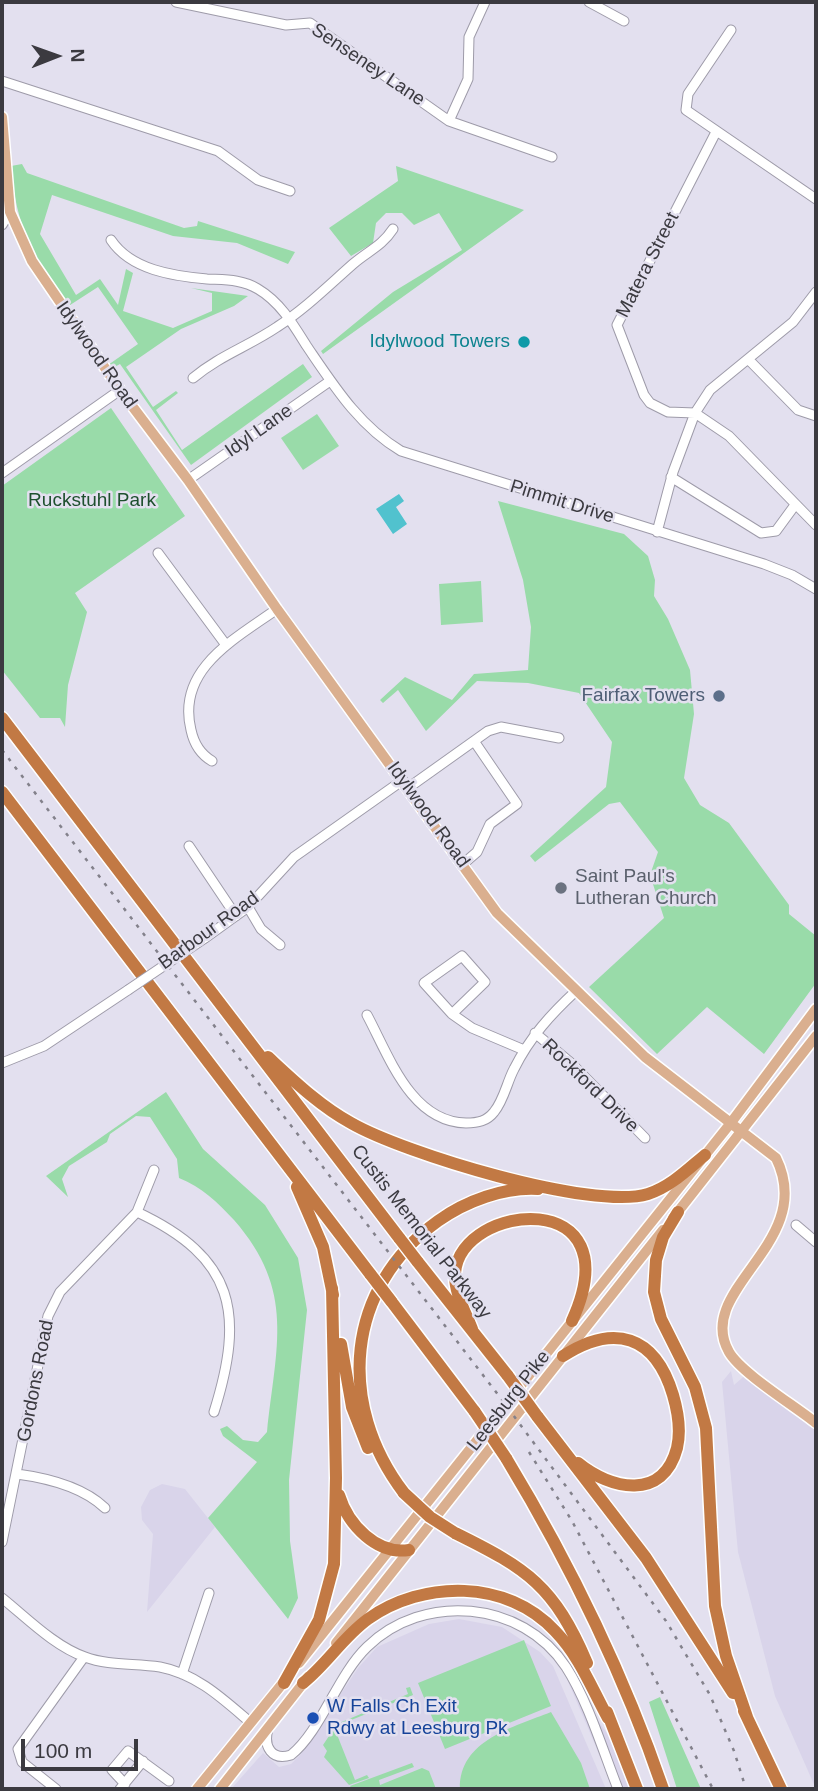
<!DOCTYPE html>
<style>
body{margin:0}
#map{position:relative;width:818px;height:1791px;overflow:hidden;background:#e3e0ef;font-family:Helvetica,sans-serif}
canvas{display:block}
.frame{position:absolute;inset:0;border:4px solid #3b3a40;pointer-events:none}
.north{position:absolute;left:21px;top:21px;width:70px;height:70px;-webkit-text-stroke:5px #e3e0ef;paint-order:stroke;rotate:89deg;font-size:19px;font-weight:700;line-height:28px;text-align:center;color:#3b3a40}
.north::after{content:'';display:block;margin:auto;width:24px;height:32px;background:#3b3a40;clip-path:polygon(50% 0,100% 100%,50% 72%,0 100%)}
.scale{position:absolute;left:21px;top:1739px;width:117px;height:32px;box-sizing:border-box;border:4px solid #3b3a40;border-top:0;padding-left:9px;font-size:21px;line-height:24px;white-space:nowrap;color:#3b3a40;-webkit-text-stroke:5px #e3e0ef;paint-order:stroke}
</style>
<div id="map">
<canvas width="818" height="1791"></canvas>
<div class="frame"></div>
<div class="north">N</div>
<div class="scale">100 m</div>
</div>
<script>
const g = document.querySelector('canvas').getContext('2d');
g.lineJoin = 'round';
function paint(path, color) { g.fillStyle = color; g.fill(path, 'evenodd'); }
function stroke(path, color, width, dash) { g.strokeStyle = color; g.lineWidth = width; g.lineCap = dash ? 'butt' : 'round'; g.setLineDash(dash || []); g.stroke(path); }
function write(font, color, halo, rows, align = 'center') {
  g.font = font + ' Helvetica,sans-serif'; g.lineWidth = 5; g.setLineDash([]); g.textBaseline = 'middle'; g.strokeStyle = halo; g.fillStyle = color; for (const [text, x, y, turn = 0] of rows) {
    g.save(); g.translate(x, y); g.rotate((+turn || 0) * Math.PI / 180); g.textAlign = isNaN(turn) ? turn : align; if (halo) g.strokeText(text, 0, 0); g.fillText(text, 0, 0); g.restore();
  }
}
paint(new Path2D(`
 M731 1371 734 1385 749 1372 816 1428V1789L775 1696 738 1552 722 1382Z
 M162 1484 185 1489 215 1527 147 1612 153 1534 142 1520 141 1507 150 1490Z
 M459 1619 502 1627 540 1652 553 1666 606 1789H231L263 1753 279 1767 291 1764 301 1754 358 1668 377 1647 429 1624Z
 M564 1672 632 1769 640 1789H614Z`), '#d9d4ea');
paint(new Path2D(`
 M22 164 27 173 184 228 197 226 198 221 295 252 288 264 237 243 173 236 52 195 40 234 76 295 100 279 118 305 126 269 133 273 123 311 173 328 212 311V293L191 288 248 296 234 306 181 329 126 367 153 407 176 391 178 393 156 410 182 450 303 364 312 377 191 465 120 364 111 369 108 365 138 344 98 287 67 307C34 256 16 229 11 166Z
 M396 166 524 210 323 354 321 351 393 292 462 250 439 213 414 225 402 213H386L376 223 373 243 351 256 329 228 398 181Z
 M111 408 185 516 75 593 87 612 68 685 65 727 60 718H40L2 670V486Z
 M317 414 339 446 303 470 281 438Z
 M498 501 624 534 648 556 655 580 654 596 668 619 690 670 694 714 684 778 700 805 729 823 789 905V914L816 936V983L764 1054 707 1007 657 1054 589 987 664 918 650 875 658 852 620 802 609 804 535 862 530 856 606 787 612 742 579 693 528 683 477 681 426 731 398 690 383 703 380 700 405 677 452 700 474 674 528 670 531 627 523 580Z
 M481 581 483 622 441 625 439 584Z
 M166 1092 203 1149 265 1205 298 1258 307 1310 289 1480 290 1541 298 1598 288 1619 208 1518 257 1462 223 1436 220 1429 227 1426 243 1440 258 1442 267 1432C276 1346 296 1291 234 1220 218 1203 202 1187 179 1178L177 1159 150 1117 136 1116 110 1134 107 1142 69 1166 62 1179 68 1197 46 1176Z
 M524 1640 551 1706 445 1749 418 1683Z
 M410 1687 413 1695 334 1727 355 1780 367 1775 369 1778 349 1785 324 1757 327 1751 323 1745 337 1724 408 1694 406 1688Z
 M660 1697 701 1789H677L649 1702Z
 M551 1712 581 1763 590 1789H460C459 1740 514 1727 551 1712Z
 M412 1763 414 1767 379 1780 380 1785 422 1768 429 1771 436 1789H352L350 1786Z`), '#99dba9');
paint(new Path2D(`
 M399 494 404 501 396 507 407 524 393 534 376 509Z`), '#51c2ce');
const minor = new Path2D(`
 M176 2 286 25 310 23 449 121 552 157
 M589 2 624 21
 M731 30 688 94 686 110 816 199
 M2 81 218 151 258 180 290 191
 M449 121 468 79 469 37 485 2
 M716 132 617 325 644 395 650 403 668 412 695 413 729 436 816 525
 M2 225 10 212
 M111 240C131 270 173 276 207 279 224 280 242 279 258 289 280 302 293 324 306 345 334 386 359 426 401 451L764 564 792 575 816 589
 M748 359 798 410 816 416
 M193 378C219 356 249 346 277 327 305 309 328 286 353 264 368 251 382 246 393 229
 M2 473 120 390
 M671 477 761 533 776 531 795 505
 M188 480 330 381
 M657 532 673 472 695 413 710 390 793 322 816 292
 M158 553 226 645
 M212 761C200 754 194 744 191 730 176 669 235 639 277 609
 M408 788 488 731 501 727 559 738
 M189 846 236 916
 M463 864 477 852 490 824 517 804 474 741
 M248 907 261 929 280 945
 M205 938 248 907 294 857 403 780
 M462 956 485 982 452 1014 424 983Z
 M452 1014 472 1028 524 1050
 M367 1015C389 1056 411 1122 466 1123 478 1123 487 1121 494 1112 504 1100 507 1082 514 1069 530 1037 551 1014 577 990
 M535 1033 571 1063 645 1138
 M2 1063 44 1046 128 990
 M137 1212C235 1258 245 1313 214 1412
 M796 1225 816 1242
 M17 1474C47 1478 83 1487 105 1508
 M2 1542 48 1316 60 1292 137 1212 154 1170
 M2 1598C27 1618 54 1646 85 1657 109 1666 135 1663 160 1667 197 1674 223 1699 251 1723
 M182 1674 209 1593
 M268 1729C263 1747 272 1761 291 1755 321 1731 337 1676 367 1647 423 1592 522 1600 566 1667 588 1701 603 1751 618 1789
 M125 1784 112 1770 128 1751 169 1781
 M56 1789 22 1762 18 1749 84 1657
 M120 1789 143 1761`);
const major = new Path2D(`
 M2 117 10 212 32 261 120 390 188 480 277 609 497 913 645 1057 776 1158C818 1243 693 1289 729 1352 741 1373 795 1406 816 1423
 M673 1218 816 1036
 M336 1643 663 1230
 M299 1663 730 1124 816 1009
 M197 1789 287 1678
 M220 1789 308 1677`);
const highway = new Path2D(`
 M2 718 400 1239
 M2 792 371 1275
 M268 1057C294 1081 320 1106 351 1123 403 1153 592 1211 648 1194 670 1187 687 1170 705 1155
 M297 1187 323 1247 333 1295
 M678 1212 663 1237 656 1260 654 1292 661 1319 695 1387 706 1428 715 1606 726 1656 747 1717
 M417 1261 508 1376
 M391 1301 475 1412
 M472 1329C465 1311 454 1292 455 1273 461 1202 634 1185 572 1321
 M341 1344 352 1407 368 1448
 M563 1356C614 1323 655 1335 673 1395 678 1412 681 1431 677 1448 663 1501 611 1490 578 1463
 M537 1416 646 1558 733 1693
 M506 1458C570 1564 623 1672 663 1789
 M404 1493C336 1404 345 1288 438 1221 466 1201 504 1187 538 1189
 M339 1495C348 1525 377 1555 409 1550
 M455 1533C528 1569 554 1586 587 1663
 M284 1683 319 1620 334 1564 336 1478 332 1288
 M303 1683C327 1664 343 1637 368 1619 423 1580 507 1579 555 1631 580 1657 591 1687 608 1718
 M744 1711 781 1789
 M607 1712 637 1789`);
stroke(minor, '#9e9ba9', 11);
stroke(major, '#fff', 13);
stroke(highway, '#fff', 15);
stroke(minor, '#fff', 9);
stroke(major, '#daaf8f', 10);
stroke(highway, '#c27944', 12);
stroke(new Path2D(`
 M2 750 496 1392 666 1621 710 1695 734 1751 746 1789
 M529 1452 572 1521 713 1789`), '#83818b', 2.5, [3.5, 7]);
const minorBridge = new Path2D(`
 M128 990 205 938`);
const highwayBridge = new Path2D(`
 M400 1239 417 1261
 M371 1275 391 1301
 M508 1376 537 1416
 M475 1412 506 1458
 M404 1493 430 1517 455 1533`);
stroke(minorBridge, '#9e9ba9', 11, []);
stroke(highwayBridge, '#fff', 15, []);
stroke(minorBridge, '#fff', 9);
stroke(highwayBridge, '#c27944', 12);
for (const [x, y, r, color] of [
 [524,342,7,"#0f9aa8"],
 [719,696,7,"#5c6f8a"],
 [561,888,7,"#6b7280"],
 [313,1718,7,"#1a4fb4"]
]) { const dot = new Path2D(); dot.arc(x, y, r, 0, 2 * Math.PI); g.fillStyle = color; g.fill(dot); stroke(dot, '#e3e0ef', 2.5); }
write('19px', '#3b3a40', '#e3e0ef', [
 ["Senseney Lane",368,65,34],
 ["Matera Street",648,265,-63],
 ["Idylwood Road",96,355,55],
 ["Idyl Lane",259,431,-35],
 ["Pimmit Drive",562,502,17],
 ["Idylwood Road",428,815,54],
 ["Barbour Road",209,931,-36],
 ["Rockford Drive",590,1086,44],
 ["Custis Memorial Parkway",421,1232,52],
 ["Gordons Road",36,1381,-79],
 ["Leesburg Pike",509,1401,-52]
]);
write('19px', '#0d838f', '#e3e0ef', [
 ["Idylwood Towers",510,342]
], 'right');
write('19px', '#1e502e', '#e3e0ef', [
 ["Ruckstuhl Park",92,501]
]);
write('19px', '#4e5e75', '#e3e0ef', [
 ["Fairfax Towers",705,696]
], 'right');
write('19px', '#5b616d', '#e3e0ef', [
 ["Saint Paul's",575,877],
 ["Lutheran Church",575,899]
], 'left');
write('19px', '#164399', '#e3e0ef', [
 ["W Falls Ch Exit",327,1707],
 ["Rdwy at Leesburg Pk",327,1729]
], 'left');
</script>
